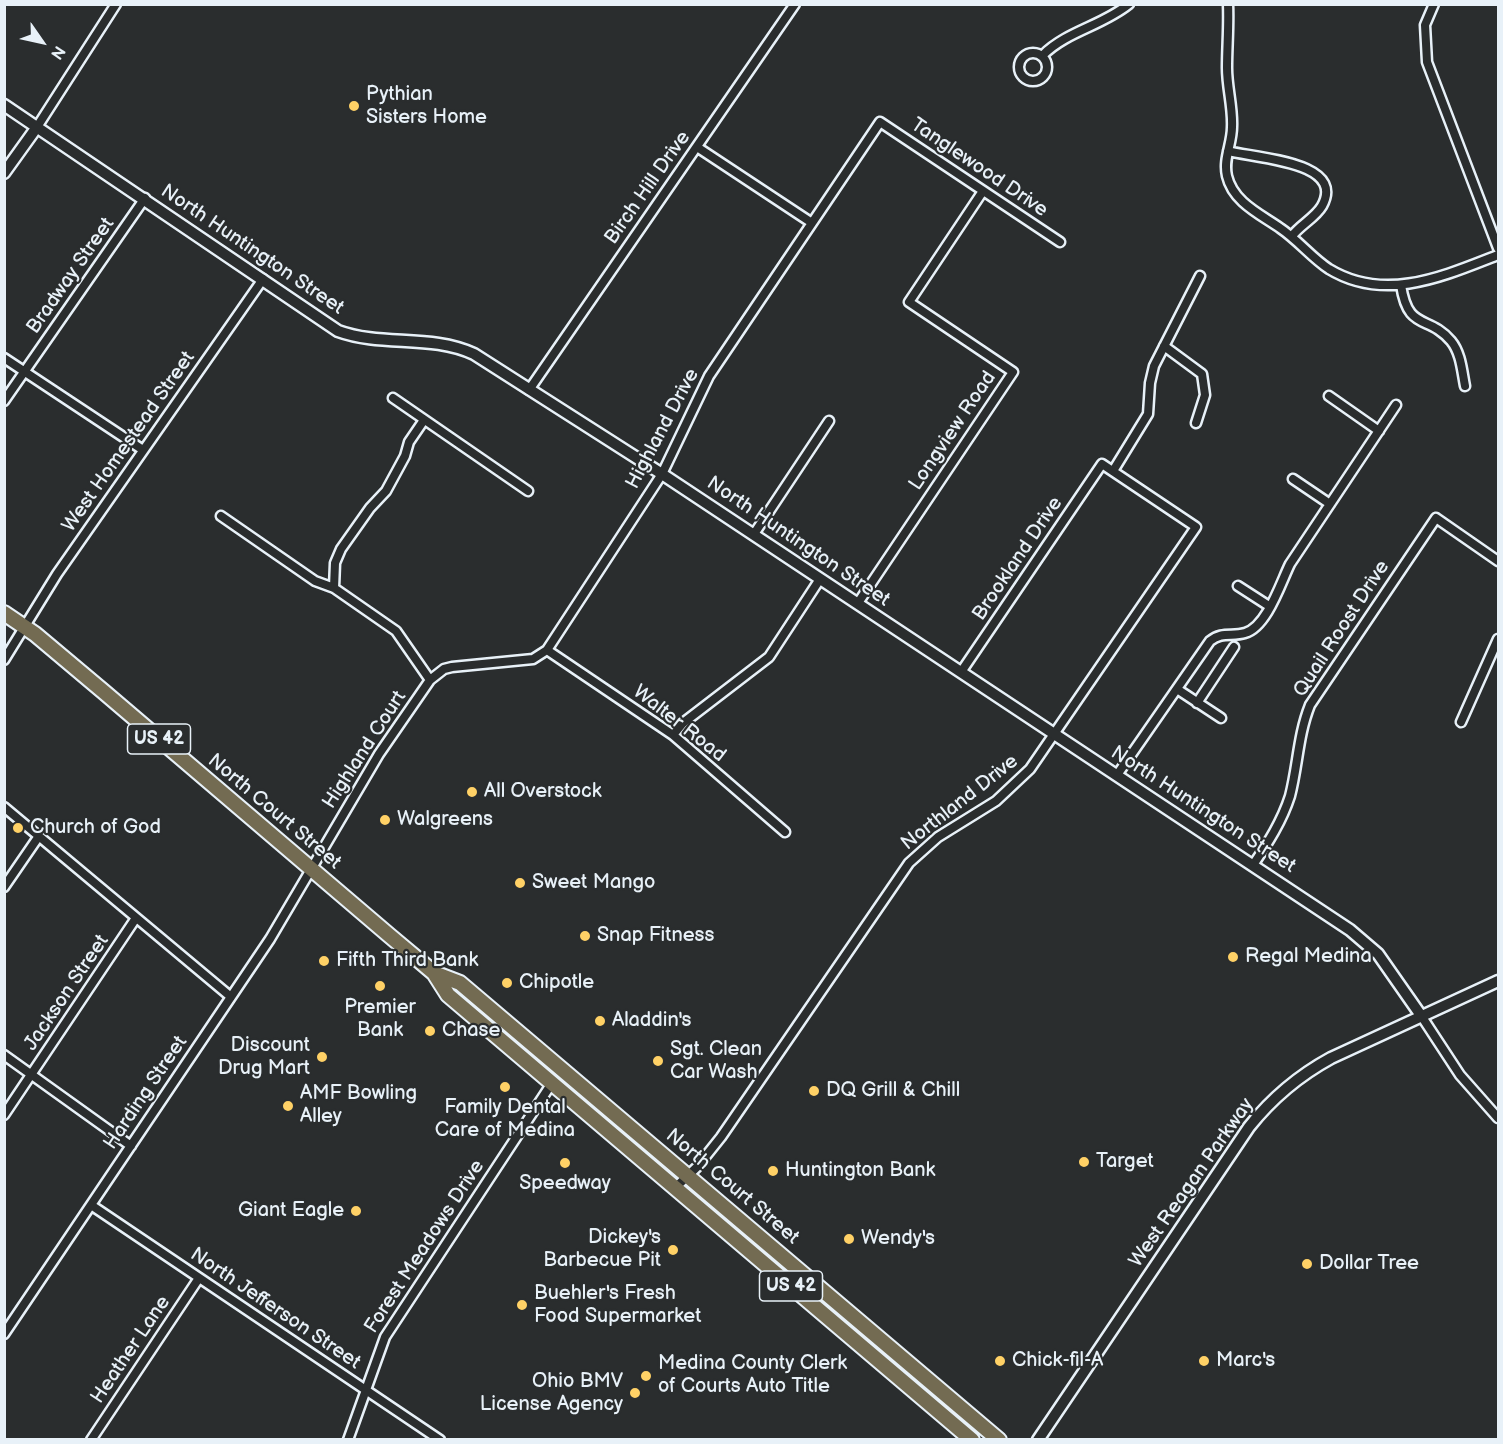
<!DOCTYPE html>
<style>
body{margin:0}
#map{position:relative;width:1503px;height:1444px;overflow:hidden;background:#2a2d2e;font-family:"Balsamiq Sans",sans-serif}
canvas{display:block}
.frame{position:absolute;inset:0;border:6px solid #e8f1f8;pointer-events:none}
.north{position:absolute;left:12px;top:12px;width:60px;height:60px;-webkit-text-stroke:4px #2a2d2e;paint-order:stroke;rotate:124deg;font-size:16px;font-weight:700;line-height:24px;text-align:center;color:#e8f1f8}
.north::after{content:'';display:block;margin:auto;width:21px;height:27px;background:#e8f1f8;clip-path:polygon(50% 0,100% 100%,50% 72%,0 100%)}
</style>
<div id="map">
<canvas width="1503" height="1444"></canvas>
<div class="frame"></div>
<div class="north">N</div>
</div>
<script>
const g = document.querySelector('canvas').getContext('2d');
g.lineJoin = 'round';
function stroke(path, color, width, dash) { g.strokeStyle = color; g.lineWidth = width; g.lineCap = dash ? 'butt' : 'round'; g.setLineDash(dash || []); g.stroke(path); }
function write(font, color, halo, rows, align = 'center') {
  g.font = font + ' "Balsamiq Sans",sans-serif'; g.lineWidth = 4.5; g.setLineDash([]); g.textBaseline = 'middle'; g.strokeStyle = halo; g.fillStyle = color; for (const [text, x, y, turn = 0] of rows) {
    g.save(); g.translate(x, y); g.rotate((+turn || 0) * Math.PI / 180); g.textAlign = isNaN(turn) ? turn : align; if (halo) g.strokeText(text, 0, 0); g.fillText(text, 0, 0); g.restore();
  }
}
const minor = new Path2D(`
 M1228 4C1229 26 1227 47 1227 68 1227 88 1233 107 1232 127 1232 144 1223 159 1227 176 1233 202 1260 214 1280 228 1298 240 1312 258 1329 269 1385 303 1444 276 1498 255
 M1434 4 1425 25 1427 62 1498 248
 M1019 67a14 14 0 1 1 28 0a14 14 0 1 1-28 0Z
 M1043 55C1067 31 1102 26 1129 4
 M37 127 116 4
 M697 147 812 223
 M1228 151C1253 158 1347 161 1322 206 1315 218 1300 225 1292 236
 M1401 285C1408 332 1428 314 1451 341 1461 353 1462 371 1465 386
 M1164 346 1202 374 1205 395 1196 423
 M4 358 143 450
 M529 390 795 4
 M1329 396 1379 431
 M393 398 528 491
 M4 401 145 198
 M1113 471 1148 414 1150 383 1154 366 1200 276
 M1293 479 1330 504
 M221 516 315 581 334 588 396 631 430 680
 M754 534 829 421
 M1238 586 1269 606
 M334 588 335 563 341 549 370 508 386 491 405 456 409 442 424 420
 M858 603 1013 372 909 302 983 191
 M547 650 673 735 785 832
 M4 660 57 574 263 279
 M1177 689 1221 718
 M1197 703 1234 647
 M1461 722 1498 639
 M673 735 683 723 769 657 820 579
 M1117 775 1210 641C1222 631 1232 637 1245 633 1267 627 1281 582 1290 564L1396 405
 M4 807 231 997
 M1253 865C1268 843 1282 821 1290 796 1298 765 1298 735 1310 705L1436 518 1498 561
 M4 887 39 836
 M1422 1017 1460 1075 1498 1118
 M4 1055 131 1146
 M4 1115 136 918
 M675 1188 697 1167 721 1137 909 863 938 837 996 801 1030 769 1196 527 1102 464 961 672
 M91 1205 440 1440
 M4 1334 270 939 379 754 430 680 444 669 452 667 533 659 547 650 662 474 709 376 880 122 1060 242
 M91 1440 199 1278
 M348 1440 385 1337 552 1083`);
const tertiary = new Path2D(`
 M4 105 338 331C382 347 431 334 474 354L662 474 1350 930 1378 954 1422 1017
 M4 173 37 127
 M1038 1440 1249 1127C1272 1098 1298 1076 1331 1058L1498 981`);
const primary = new Path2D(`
 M4 613 35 634 104 692 390 936 434 973 448 995 972 1440
 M434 973 460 983 999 1440`);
stroke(minor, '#e8f1f8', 13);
stroke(tertiary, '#e8f1f8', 15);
stroke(primary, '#e8f1f8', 18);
stroke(minor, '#2a2d2e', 8);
stroke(tertiary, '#2a2d2e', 10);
stroke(primary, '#736b52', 14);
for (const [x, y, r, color] of [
 [354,106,6,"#ffd166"],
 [472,792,6,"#ffd166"],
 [385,820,6,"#ffd166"],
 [18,828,6,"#ffd166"],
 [520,883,6,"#ffd166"],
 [585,936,6,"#ffd166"],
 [1233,957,6,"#ffd166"],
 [324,961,6,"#ffd166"],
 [507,983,6,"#ffd166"],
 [380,986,6,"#ffd166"],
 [600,1021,6,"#ffd166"],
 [430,1031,6,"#ffd166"],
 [322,1057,6,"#ffd166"],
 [658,1061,6,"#ffd166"],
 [505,1087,6,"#ffd166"],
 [814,1091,6,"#ffd166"],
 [288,1106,6,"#ffd166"],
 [1084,1162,6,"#ffd166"],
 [565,1163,6,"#ffd166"],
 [773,1171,6,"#ffd166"],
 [356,1211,6,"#ffd166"],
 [849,1239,6,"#ffd166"],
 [673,1250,6,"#ffd166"],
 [1307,1264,6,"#ffd166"],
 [522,1305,6,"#ffd166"],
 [1000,1361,6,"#ffd166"],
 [1204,1361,6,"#ffd166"],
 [646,1376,6,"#ffd166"],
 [635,1393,6,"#ffd166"]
]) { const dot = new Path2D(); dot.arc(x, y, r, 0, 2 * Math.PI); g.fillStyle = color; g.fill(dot); stroke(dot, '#2a2d2e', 2); }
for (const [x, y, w] of [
 [159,739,63],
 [791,1286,63]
]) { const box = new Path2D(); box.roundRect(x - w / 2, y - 15, w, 30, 4.5); g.fillStyle = '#2a2d2e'; g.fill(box); stroke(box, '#e8f1f8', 1.5); }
write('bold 18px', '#e8f1f8', null, [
 ["US 42",159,739],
 ["US 42",791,1286]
]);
write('20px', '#e8f1f8', '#2a2d2e', [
 ["Pythian",366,95],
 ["Sisters Home",366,118],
 ["All Overstock",484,792],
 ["Walgreens",397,820],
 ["Church of God",30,828],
 ["Sweet Mango",532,883],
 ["Snap Fitness",597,936],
 ["Regal Medina",1245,957],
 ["Fifth Third Bank",336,961],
 ["Chipotle",519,983],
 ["Premier",380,1008,"center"],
 ["Bank",380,1031,"center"],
 ["Aladdin's",612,1021],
 ["Chase",442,1031],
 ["Discount",310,1046,"right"],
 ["Drug Mart",310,1069,"right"],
 ["Sgt. Clean",670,1050],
 ["Car Wash",670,1073],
 ["DQ Grill & Chill",826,1091],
 ["AMF Bowling",300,1094],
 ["Alley",300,1117],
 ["Family Dental",505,1108,"center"],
 ["Care of Medina",505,1131,"center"],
 ["Target",1096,1162],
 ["Huntington Bank",785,1171],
 ["Speedway",565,1184,"center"],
 ["Giant Eagle",344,1211,"right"],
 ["Dickey's",661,1238,"right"],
 ["Barbecue Pit",661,1261,"right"],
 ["Wendy's",861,1239],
 ["Dollar Tree",1319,1264],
 ["Buehler's Fresh",534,1294],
 ["Food Supermarket",534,1317],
 ["Chick-fil-A",1012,1361],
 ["Marc's",1216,1361],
 ["Medina County Clerk",658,1364],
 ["of Courts Auto Title",658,1387],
 ["Ohio BMV",623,1382,"right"],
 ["License Agency",623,1405,"right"]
], 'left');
write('20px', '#e8f1f8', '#2a2d2e', [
 ["Tanglewood Drive",979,168,34],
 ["Birch Hill Drive",648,188,-55],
 ["North Huntington Street",252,250,34],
 ["Bradway Street",71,276,-55],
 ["Highland Drive",663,429,-62],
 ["Longview Road",953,431,-56],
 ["West Homestead Street",129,442,-55],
 ["North Huntington Street",798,542,34],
 ["Brookland Drive",1018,559,-56],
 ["Quail Roost Drive",1342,629,-57],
 ["Walter Road",679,724,38],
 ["Highland Court",365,750,-57],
 ["Northland Drive",960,803,-38],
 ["North Huntington Street",1203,810,33],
 ["North Court Street",274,812,40],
 ["Jackson Street",67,993,-56],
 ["Harding Street",146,1093,-56],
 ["West Reagan Parkway",1192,1183,-55],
 ["North Court Street",732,1187,40],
 ["Forest Meadows Drive",425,1247,-57],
 ["North Jefferson Street",275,1309,34],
 ["Heather Lane",131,1350,-56]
]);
</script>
